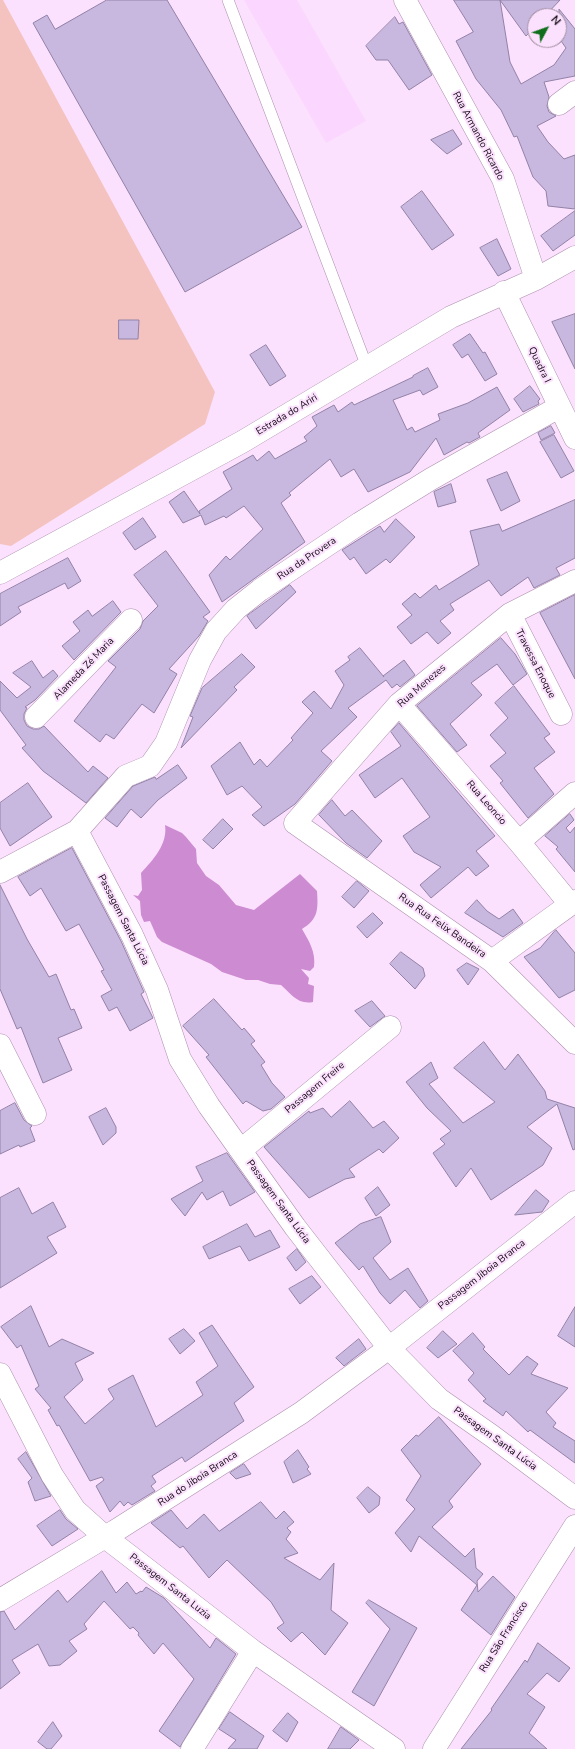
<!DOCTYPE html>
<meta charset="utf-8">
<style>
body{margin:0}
#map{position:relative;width:575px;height:1749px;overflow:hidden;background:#fbe1fd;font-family:"Nunito Sans",sans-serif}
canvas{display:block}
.north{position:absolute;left:527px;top:8px;width:40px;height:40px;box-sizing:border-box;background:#fbe1fd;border:1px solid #9e8a9f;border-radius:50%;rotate:49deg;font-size:11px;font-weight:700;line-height:16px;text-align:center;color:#120712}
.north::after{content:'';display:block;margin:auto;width:14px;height:18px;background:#0f6e1b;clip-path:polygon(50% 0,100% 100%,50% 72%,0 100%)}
</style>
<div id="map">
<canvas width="575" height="1749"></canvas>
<div class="north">N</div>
</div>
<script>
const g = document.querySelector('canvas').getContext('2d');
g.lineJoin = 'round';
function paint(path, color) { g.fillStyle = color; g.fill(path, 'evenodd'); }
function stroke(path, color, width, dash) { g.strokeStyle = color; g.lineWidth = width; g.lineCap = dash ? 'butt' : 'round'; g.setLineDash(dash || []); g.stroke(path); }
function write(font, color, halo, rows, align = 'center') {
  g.font = font + ' "Nunito Sans",sans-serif'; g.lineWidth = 4; g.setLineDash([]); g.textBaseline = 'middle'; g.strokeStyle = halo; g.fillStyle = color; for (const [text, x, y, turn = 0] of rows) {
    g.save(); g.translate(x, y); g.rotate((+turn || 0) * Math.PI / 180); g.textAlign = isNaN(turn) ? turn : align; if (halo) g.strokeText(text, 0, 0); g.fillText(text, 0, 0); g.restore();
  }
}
paint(new Path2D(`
 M244 0H297L366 121 326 143Z`), '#fbd6fe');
paint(new Path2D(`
 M0 0H3L215 392 205 424 11 546 0 544Z`), '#f5c3bf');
paint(new Path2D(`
 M165 825 182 833 186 837 196 849 197 863 206 876 219 885 236 905 254 910 300 874 317 891C318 908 319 919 302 929 309 941 316 952 314 967L310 971 301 969 309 978 308 984 314 986 313 1002C298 1005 291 994 281 985L270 984 258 980H246L222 972 211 964 162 942 157 937 150 921 144 922 141 915 140 901 133 895 138 896 142 890 141 873C153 860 168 844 165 825Z`), '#cd8cd2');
const building = new Path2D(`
 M107 0H167L302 227 185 292 33 23 47 15 55 29Z
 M454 0H560L545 16H535V27L526 36 500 0 510 62 521 84 554 65 566 48 559 38V9L575 29V76L544 82 549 97 547 106 549 112 556 116 537 126 548 142 564 159 575 155V209L548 206 546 191 533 177 517 136 514 137 501 110 476 79 456 41 473 32Z
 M395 17 399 24 403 22 432 75 409 90 388 60H376L366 46Z
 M453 130 462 144 447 154 431 140Z
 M422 191 454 235 432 250 401 207Z
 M575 211V235L553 251 541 236Z
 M497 239 511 269 498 276 480 248Z
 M575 314V369L552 322Z
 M119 320H139L138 339H119Z
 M470 334 483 353 485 352 497 374 485 381 468 354 462 358 453 345Z
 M266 345 286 376 270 386 250 355Z
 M428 368 438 387 423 395 420 390 393 400 407 430 412 427 415 432 440 420 438 414 468 403 497 387 510 410 478 433 480 437 469 443 467 442 444 455 436 438 410 472 368 492 354 469 341 477 330 459 289 493 291 495 281 503 305 542 222 602 209 575 226 556 230 560 263 529 244 506 226 518 224 516 205 525 201 515 183 523 169 502 184 491 200 514 199 511 232 489 223 472 253 455 257 461 269 451 275 459 307 441 304 437 317 426 312 417 334 405 338 412 352 402 354 405 413 377V376Z
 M530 386 540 399 538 401 539 404 523 412 514 399Z
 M551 426 555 433 541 440 538 433Z
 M554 435 574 471 561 478 540 442Z
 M507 472 520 501 501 511 487 480Z
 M451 484 456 502 438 507 434 492Z
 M575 500V558L556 568 560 575 534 588 528 577 501 596 489 580 450 604 454 610 440 621 451 633 438 644 427 632 411 644 397 627 412 615 402 604 415 593 420 598 436 585 439 590 479 565 470 531 499 524 502 531Z
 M143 518 156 537 135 550 123 533Z
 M396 519 415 537 390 563 386 559 366 574 354 557 350 560 342 550 380 526 384 532Z
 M166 551 210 612 203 617 208 621 199 636 169 669 177 674 154 713 142 704 114 739 106 734 100 742 74 721 116 667 108 661 140 629 143 621 158 606 134 575Z
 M68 558 81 581 68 589 65 583 18 607 21 612 0 626V594Z
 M290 585 296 592 256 629 247 616Z
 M575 595V679L540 613Z
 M113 601 121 612 74 660 62 646 80 631 73 622 88 610 92 616Z
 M501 638 515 654 527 674 513 685 497 664 471 683 482 695 450 724 467 745 457 752 417 706Z
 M360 648 384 677 383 676 404 660 415 675 400 687 397 684 392 688 386 680 348 708 357 717 321 751 332 761 295 804 264 826 252 815 262 807 242 786 227 795 211 766 240 742 254 765 260 759 267 767 293 740 291 738 313 713 302 702 314 691 331 709 344 685 335 671 350 660 348 657Z
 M242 654 255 667 234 687 237 690 181 748 193 717 190 716 202 688Z
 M32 661 43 678 53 670 58 676 35 700 25 707 27 708 24 714V720L27 726 33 729H39L44 726 88 772 93 766 108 778 86 803 43 771 22 748 26 745 0 710V681L17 698 31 687 13 673Z
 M514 686 550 734 544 738 555 752 534 768 554 794 528 818 500 783 503 781 490 766 506 753 490 735 508 718 495 703Z
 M399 723 495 836 476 851 489 866 476 876 468 867 431 898 420 885 441 867 414 852 403 836 430 817 402 778 375 798 359 775 401 746 391 732Z
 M178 765 187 778 158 800 141 818 131 809 117 827 105 818 133 786 155 777 156 779Z
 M28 783 52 817 10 846 0 828V803Z
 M332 800 345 816 352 810 382 841 367 858 346 843 319 815Z
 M570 814 574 820 566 828 570 833 575 827V872L556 849 558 847 545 836Z
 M223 819 233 829 213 849 203 840Z
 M72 848 121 941 144 992 141 994 153 1018 130 1031 117 1007 109 1011 101 996 112 990 101 971 104 970 79 924 66 931 41 888 30 896 18 877Z
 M357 881 369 891 354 908 342 897Z
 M0 885 27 939 49 977 56 974 71 1010 74 1009 82 1028 58 1038 72 1070 43 1083 21 1027 17 1029 0 989Z
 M477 900 487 911 499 919 513 909 523 923 503 937 465 913Z
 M373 913 383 923 367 938 357 927Z
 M556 930 575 953V990L559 998 524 957 540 948Z
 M401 952 423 968 425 976 415 989 390 964Z
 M467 963 479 969 468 985 457 970Z
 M214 999 242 1030 244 1028 255 1041 251 1044 265 1062 261 1065 272 1083 285 1097 271 1109 263 1111 246 1101 243 1104 206 1057 209 1055 183 1026Z
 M372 1001 385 1016 370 1027 355 1011Z
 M484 1042 505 1070 518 1054 545 1091 547 1099 575 1108V1149L573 1150 557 1104 527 1127 552 1148 543 1165 491 1200 471 1168 456 1187 433 1153 445 1144 440 1139 451 1131 427 1108 406 1082 431 1062 438 1078 429 1084 463 1123 495 1102 454 1068Z
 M350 1101 373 1128 384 1121 399 1138 383 1153 379 1149 349 1169 355 1177 345 1179 309 1198 264 1147 309 1111 310 1113 323 1108 331 1117Z
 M15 1103 24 1120 32 1126 30 1128 35 1141 20 1147 19 1145 0 1154V1111Z
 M106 1108 116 1127V1133L103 1145 89 1117Z
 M227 1153 255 1192 230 1206 223 1191 207 1200 202 1192 185 1216 171 1199 203 1181 196 1167Z
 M378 1187 390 1205 376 1216 365 1198Z
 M19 1188 32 1214 53 1202 66 1227 47 1237 57 1253 0 1288V1198Z
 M536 1190 549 1201 542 1212 515 1215Z
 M381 1217 391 1242 373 1258 390 1280 408 1268 428 1301 420 1308 405 1290 390 1304 380 1293 363 1266 359 1270 335 1243 360 1224Z
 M247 1224 255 1237 270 1230 280 1247 249 1261 240 1246 209 1259 203 1247Z
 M297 1249 306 1262 296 1271 287 1258Z
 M312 1276 321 1287 300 1304 289 1289Z
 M31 1306 49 1347 62 1339 94 1353 75 1363 83 1380 64 1397 85 1424 114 1399 108 1389 133 1375 156 1427 203 1395 196 1382 218 1366 199 1333 212 1325 254 1387 234 1403 244 1421 185 1462 182 1457 152 1476 156 1482 151 1486 155 1491 132 1505 128 1502 124 1506 120 1501 110 1512 96 1486 104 1480 102 1477 90 1481 59 1425 57 1426 48 1410 51 1408 35 1389 39 1386 21 1345 17 1348 1 1327Z
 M575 1307V1347L558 1336Z
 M184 1329 195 1341 180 1354 169 1339Z
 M443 1331 457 1344 438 1358 427 1348Z
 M473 1333 485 1347 483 1349 509 1375 527 1356 538 1364 531 1374 568 1388 546 1412 556 1423 553 1427 575 1441V1463L530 1430 528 1432 506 1411 503 1416 483 1401 486 1399 468 1380 474 1373 453 1351Z
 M359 1339 366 1349 344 1366 336 1358Z
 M439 1417 481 1464 449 1501 453 1507 432 1527 465 1557 474 1548 476 1568 483 1574 477 1581 478 1592 493 1576 515 1597 491 1635 461 1610 477 1585 419 1536 411 1552 395 1533 415 1509 406 1500 421 1476 401 1450 416 1435 418 1436Z
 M298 1450 309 1467 307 1469 311 1474 293 1483 284 1462Z
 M26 1452 51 1496 35 1501 28 1482 32 1478 18 1459Z
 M244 1464 251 1474 236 1479 230 1473Z
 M368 1487 380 1497 379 1505 369 1513 357 1498Z
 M261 1502 276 1519 284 1511 294 1522 287 1528 291 1532 286 1539 298 1553 284 1558 320 1580 334 1563 331 1610 348 1623 325 1655 302 1632 291 1642 277 1628 284 1623 271 1602 227 1560 209 1578 183 1546 180 1548 151 1523 171 1510 187 1529 204 1514 219 1531Z
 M60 1510 66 1519 78 1529 52 1546 37 1526Z
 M102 1571 116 1593 127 1582 136 1594 141 1591 142 1592 146 1587 164 1598 210 1648 216 1638 236 1654 180 1747 159 1731 194 1679 163 1643 154 1654 138 1635 139 1633 133 1627 130 1629 104 1601 84 1624 87 1629 69 1641 77 1651 60 1665 49 1666 38 1644 12 1660 20 1673 0 1689V1612L4 1611 15 1630 58 1590 67 1602Z
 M369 1600 417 1628 374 1706 352 1692 390 1629 366 1603Z
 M538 1643 570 1668 559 1682 547 1673 527 1694 545 1707 529 1733 547 1749H461L492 1710 491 1709 525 1660 527 1662Z
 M230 1712 264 1736 257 1749H228L236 1740 219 1729Z
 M288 1713 298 1722 287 1742 273 1731Z
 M53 1722 62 1736 51 1749H47L38 1742Z
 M341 1727 359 1740 350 1749H328Z`);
paint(building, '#c8b7de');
stroke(building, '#9282a7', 1);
const service = new Path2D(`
 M228 0 367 367`);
const minor = new Path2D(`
 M405 0 503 179 536 279
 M559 104 575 92
 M504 292 575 438
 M0 573 242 442 451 317 536 279 575 257
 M575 581 510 614 399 704 295 823 492 961 575 1043
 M510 614 561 714
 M399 704 519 842 570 904
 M36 717 131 620
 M77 831 132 935 157 990 180 1059 209 1106 295 1227 389 1348 439 1399 492 1436 575 1498
 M519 842 575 793
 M0 872 77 831 126 776 150 766 166 743 200 660 216 631 236 609 260 590 360 523 431 479 559 407
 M492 961 575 901
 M0 1045 35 1114
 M241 1150 390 1027
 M0 1374 52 1475 75 1510 105 1537 253 1651 394 1749
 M0 1600 115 1531 301 1413 389 1348 575 1202
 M192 1749 253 1651
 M434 1749 575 1526`);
stroke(service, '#ad8faf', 12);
stroke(minor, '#ad8faf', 23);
stroke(service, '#fff', 11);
stroke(minor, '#fff', 22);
write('10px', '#120712', '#fbe1fd', [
 ["Rua Armando Ricardo",478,136,62],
 ["Quadra I",539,365,64],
 ["Estrada do Ariri",287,415,-31],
 ["Rua da Provera",307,559,-34],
 ["Travessa Enoque",535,664,63],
 ["Alameda Zé Maria",84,669,-46],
 ["Rua Menezes",422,686,-41],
 ["Rua Leoncio",486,803,49],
 ["Passagem Santa Lúcia",123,920,63],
 ["Rua Rua Felix Bandeira",442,926,35],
 ["Passagem Freire",315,1088,-40],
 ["Passagem Santa Lúcia",278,1202,54],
 ["Passagem Jiboia Branca",482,1275,-38],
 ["Passagem Santa Lúcia",495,1439,36],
 ["Rua do Jiboia Branca",198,1479,-33],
 ["Passagem Santa Luzia",170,1587,38],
 ["Rua São Francisco",504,1637,-58]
]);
</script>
